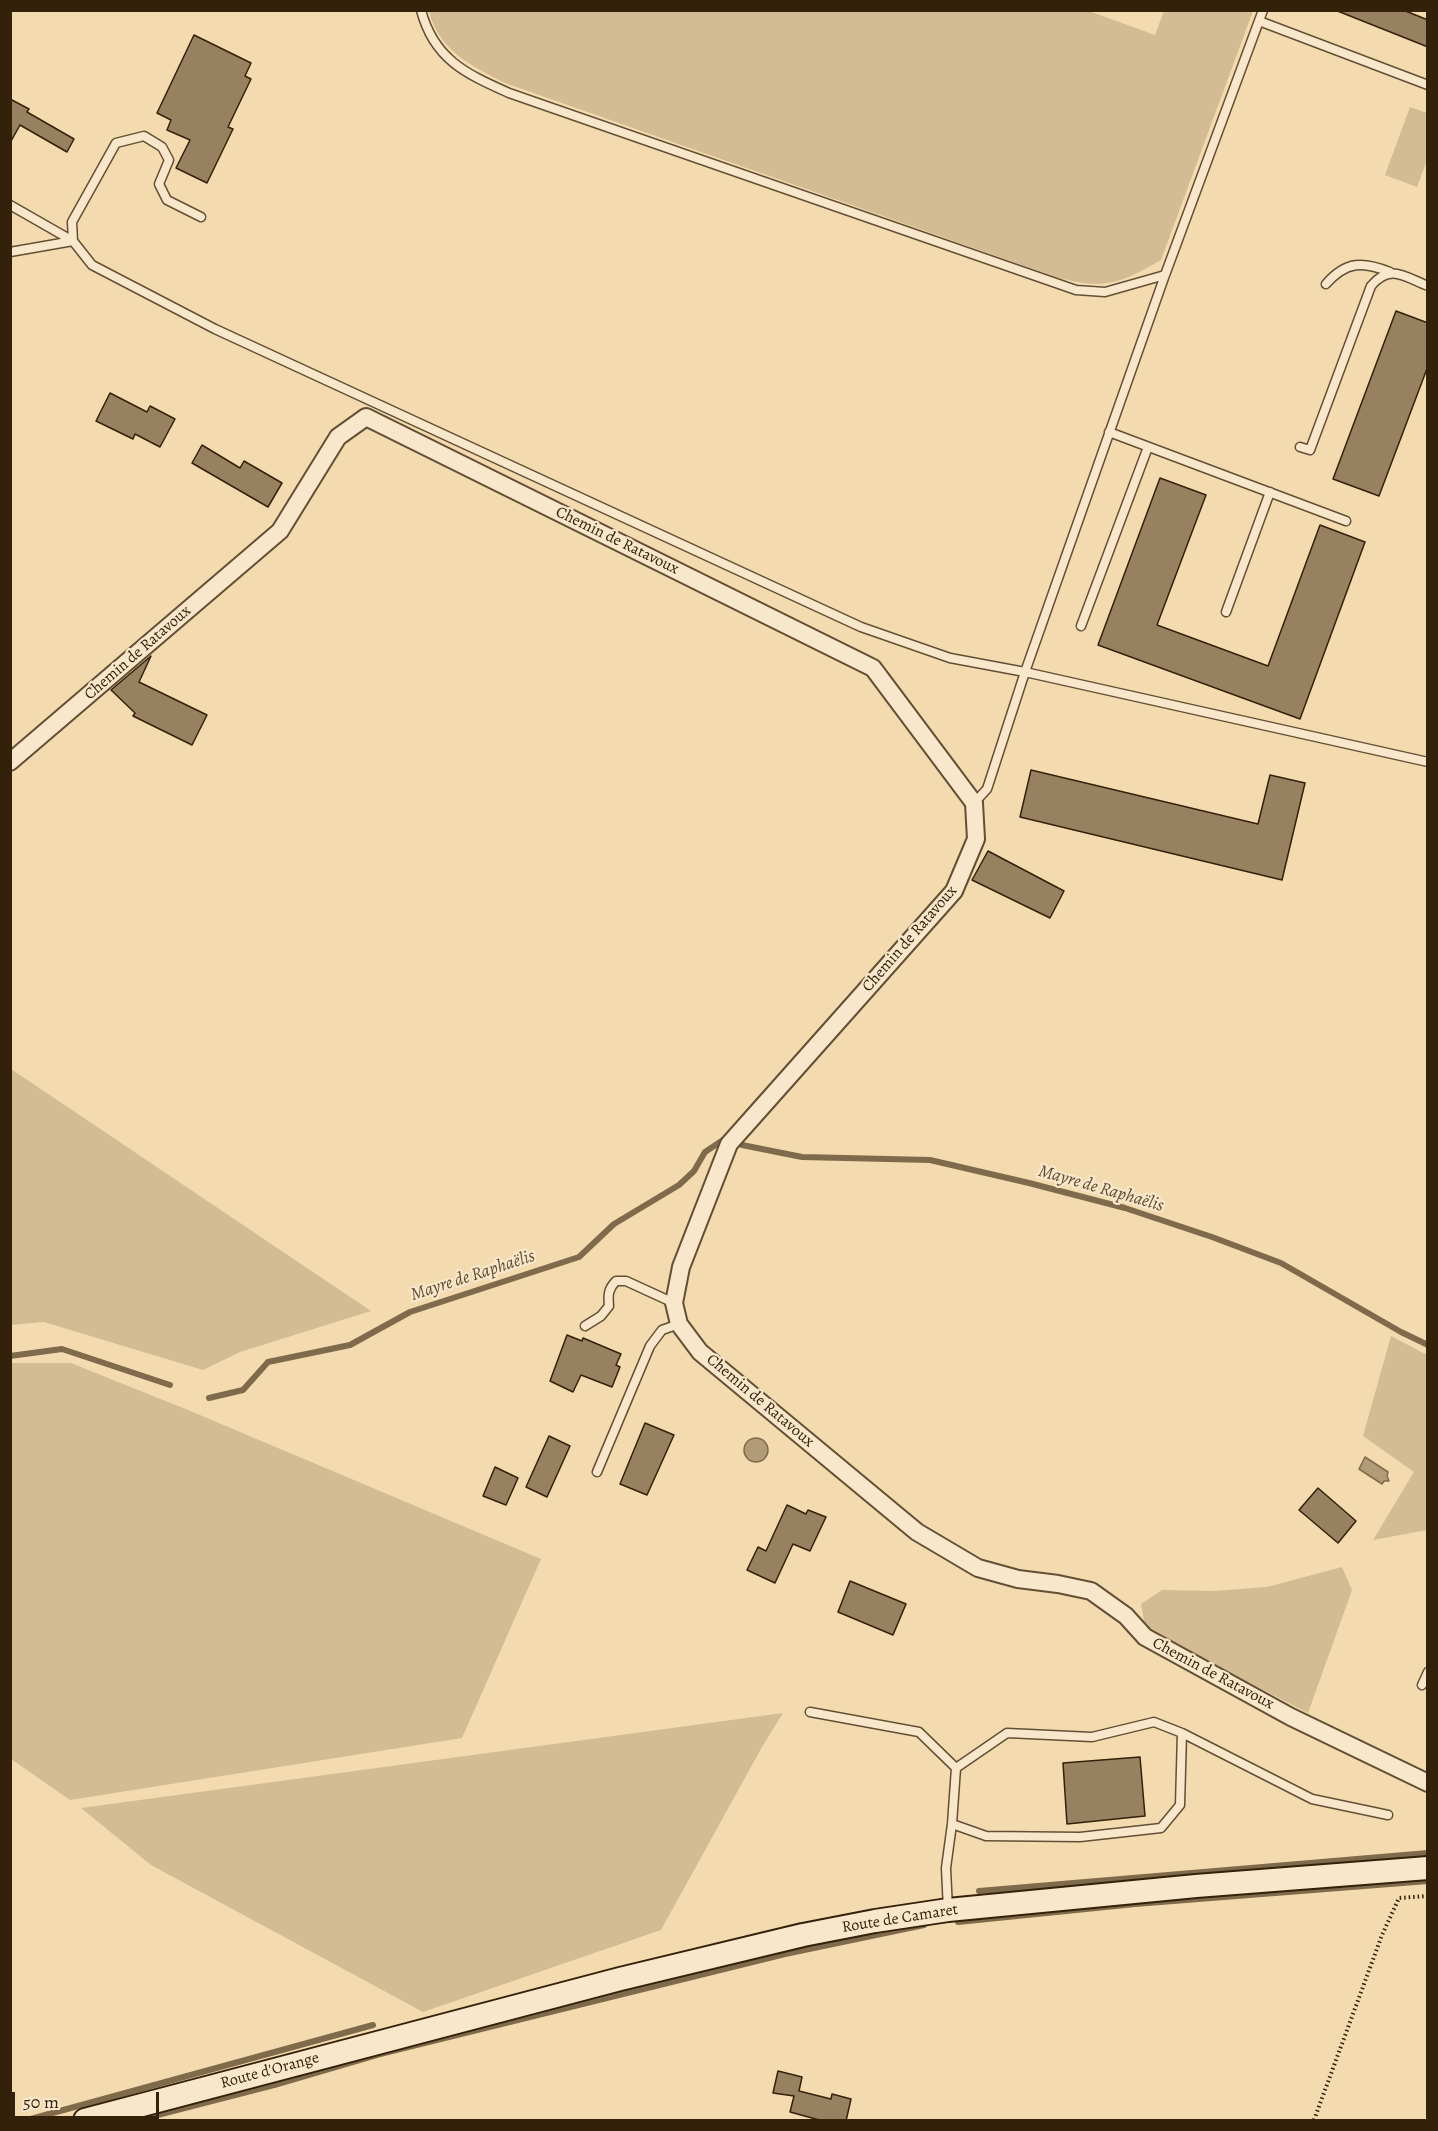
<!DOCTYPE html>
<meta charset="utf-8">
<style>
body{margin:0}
#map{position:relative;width:1438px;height:2131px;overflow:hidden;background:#f4daaf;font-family:Alegreya,serif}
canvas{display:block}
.frame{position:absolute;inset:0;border:12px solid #33210a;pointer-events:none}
.scale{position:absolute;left:12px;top:2092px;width:147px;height:27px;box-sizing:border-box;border:3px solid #33210a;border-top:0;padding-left:8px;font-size:18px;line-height:21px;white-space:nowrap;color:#33210a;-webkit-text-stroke:4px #f8e7cb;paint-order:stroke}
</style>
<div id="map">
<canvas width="1438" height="2131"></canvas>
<div class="frame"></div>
<div class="scale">50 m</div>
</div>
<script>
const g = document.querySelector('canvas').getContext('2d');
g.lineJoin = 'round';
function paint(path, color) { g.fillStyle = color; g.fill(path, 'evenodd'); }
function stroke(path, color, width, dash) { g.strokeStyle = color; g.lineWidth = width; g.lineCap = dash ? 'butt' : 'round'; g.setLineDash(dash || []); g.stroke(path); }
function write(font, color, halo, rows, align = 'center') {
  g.font = font + ' Alegreya,serif'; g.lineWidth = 4.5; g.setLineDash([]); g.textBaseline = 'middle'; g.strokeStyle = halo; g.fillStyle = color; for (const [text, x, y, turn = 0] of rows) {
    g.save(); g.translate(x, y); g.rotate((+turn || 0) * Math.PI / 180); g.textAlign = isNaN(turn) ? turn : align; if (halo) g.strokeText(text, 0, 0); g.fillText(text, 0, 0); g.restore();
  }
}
paint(new Path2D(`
 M1086 10 1155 35 1164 11H1253L1161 260C1121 283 1105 290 1059 278L505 83C470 65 439 51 429 11Z
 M1410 107 1427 113V160L1417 187 1385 175Z
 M10 1069H11L371 1311 240 1352 203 1370 44 1322 11 1325Z
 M1391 1336 1427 1355V1530L1373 1540 1414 1472 1363 1436Z
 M11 1363H71L188 1410 541 1559 462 1738 70 1800 11 1759Z
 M1342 1567 1352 1590 1308 1713 1151 1632 1145 1626 1141 1604 1162 1590 1214 1591 1267 1587Z
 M783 1713 762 1747 661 1930 423 2012 151 1865 81 1808Z`), '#d3bb93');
const water = new Path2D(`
 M744 1450a12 12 0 1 1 24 0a12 12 0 1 1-24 0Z
 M1365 1457 1388 1472 1387 1476 1389 1481H1384L1382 1484 1359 1469Z`);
paint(water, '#b29b77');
stroke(water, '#7f6a4b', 1.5);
stroke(new Path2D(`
 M742 1145 802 1157 930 1160 1029 1183 1125 1208 1212 1237 1281 1263 1401 1332 1428 1345
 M10 1356 62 1349 170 1385
 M209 1398 243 1390 268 1362 350 1345 410 1312 579 1257 614 1224 679 1185 694 1171 705 1152 723 1140
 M979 1891 1428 1853
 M958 1922 1135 1904 1428 1881
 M27 2120 373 2025
 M138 2120 274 2085 380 2054 785 1954 924 1925`), '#7f6a4b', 6);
const building = new Path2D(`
 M1335 10H1403L1428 20V47Z
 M194 35 251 63 245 76 251 79 228 127 233 129 207 183 176 168 190 140 167 130 171 120 157 113Z
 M10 99 29 109 27 112 74 139 67 152 20 125 10 143Z
 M1396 311 1428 323V366L1379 496 1333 479Z
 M110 393 147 412 150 406 175 419 160 447 135 434 133 439 96 421Z
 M202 445 240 468 244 461 282 483 268 507 192 463Z
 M1160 478 1206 495 1157 625 1268 666 1320 525 1365 542 1300 719 1098 645Z
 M151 656 139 682 207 715 192 745 133 716 135 713 111 690Z
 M1031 770 1258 824 1270 775 1305 783 1282 880 1020 817Z
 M988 851 1064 891 1050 918 972 880Z
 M567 1335 582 1341 583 1338 621 1354 616 1365 620 1367 612 1387 581 1375 573 1392 550 1381Z
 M645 1423 674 1435 647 1495 620 1484Z
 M549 1436 570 1446 547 1497 526 1487Z
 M495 1467 518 1478 506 1505 483 1496Z
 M1318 1488 1356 1521 1338 1543 1299 1510Z
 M787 1505 806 1514 808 1510 826 1517 810 1551 793 1544 775 1583 747 1570 758 1547 766 1551Z
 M850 1581 906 1604 893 1635 838 1612Z
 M1140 1757 1145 1816 1067 1824 1063 1763Z
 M778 2071 802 2077 799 2091 831 2099 832 2094 851 2099 846 2121H823L790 2112 794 2096 773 2093Z`);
paint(building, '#978160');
stroke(building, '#33210a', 1.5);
const service = new Path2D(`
 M421 10C434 60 467 74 509 93L1076 290 1105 292 1165 275 1263 10
 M1259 21 1428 85
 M10 205 73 241
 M201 217 167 200 159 184 169 160 162 147 144 136 116 143 72 222 73 241 92 265 215 329 861 627 950 658 1025 672 1165 275
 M10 252 73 241
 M1326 284C1346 261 1363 261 1390 272
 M1109 432 1346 521
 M1300 447 1310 450 1371 286C1390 263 1405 277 1428 286
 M1226 612 1270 492
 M1081 626 1148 447
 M974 803 987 789 1025 672 1428 762
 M585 1326 601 1316 609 1306C608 1295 608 1289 616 1281H626L674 1303
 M597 1472 650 1346 662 1330 679 1324
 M1422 1685 1428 1672
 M810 1712 919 1732 956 1768
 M1182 1733 1312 1799 1388 1815
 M948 1910 946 1868 952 1824 956 1768 1007 1733 1092 1737 1154 1722 1182 1733 1180 1805 1161 1828 1080 1837 986 1836 952 1824`);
const minor = new Path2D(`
 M10 762 280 531 338 437 366 417 873 668 974 803 976 839 954 891 729 1144 681 1267 674 1303 679 1324 700 1352 917 1532 978 1568 1018 1579 1058 1584 1091 1591 1126 1616 1145 1637 1291 1717 1428 1783`);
const secondary = new Path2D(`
 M85 2120 620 1979 803 1935 875 1921 948 1910 1196 1886 1428 1868`);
stroke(service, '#634f33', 11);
stroke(minor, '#634f33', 20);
stroke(secondary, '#33210a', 26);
stroke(new Path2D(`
 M1314 2120 1382 1935 1399 1898 1428 1896`), '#33210a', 4, [1.5, 3]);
stroke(service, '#f8e7cb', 8);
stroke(minor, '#f8e7cb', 16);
stroke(secondary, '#f8e7cb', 22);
write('16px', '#33210a', '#f8e7cb', [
 ["Chemin de Ratavoux",617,541,26],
 ["Chemin de Ratavoux",138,653,-41],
 ["Chemin de Ratavoux",910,939,-49],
 ["Chemin de Ratavoux",760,1401,40],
 ["Chemin de Ratavoux",1213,1674,28],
 ["Route de Camaret",900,1919,-9],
 ["Route d'Orange",270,2071,-15]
]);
write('italic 18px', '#5f4c30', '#f8e7cb', [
 ["Mayre de Raphaëlis",1101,1189,16],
 ["Mayre de Raphaëlis",473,1276,-18]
]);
</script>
